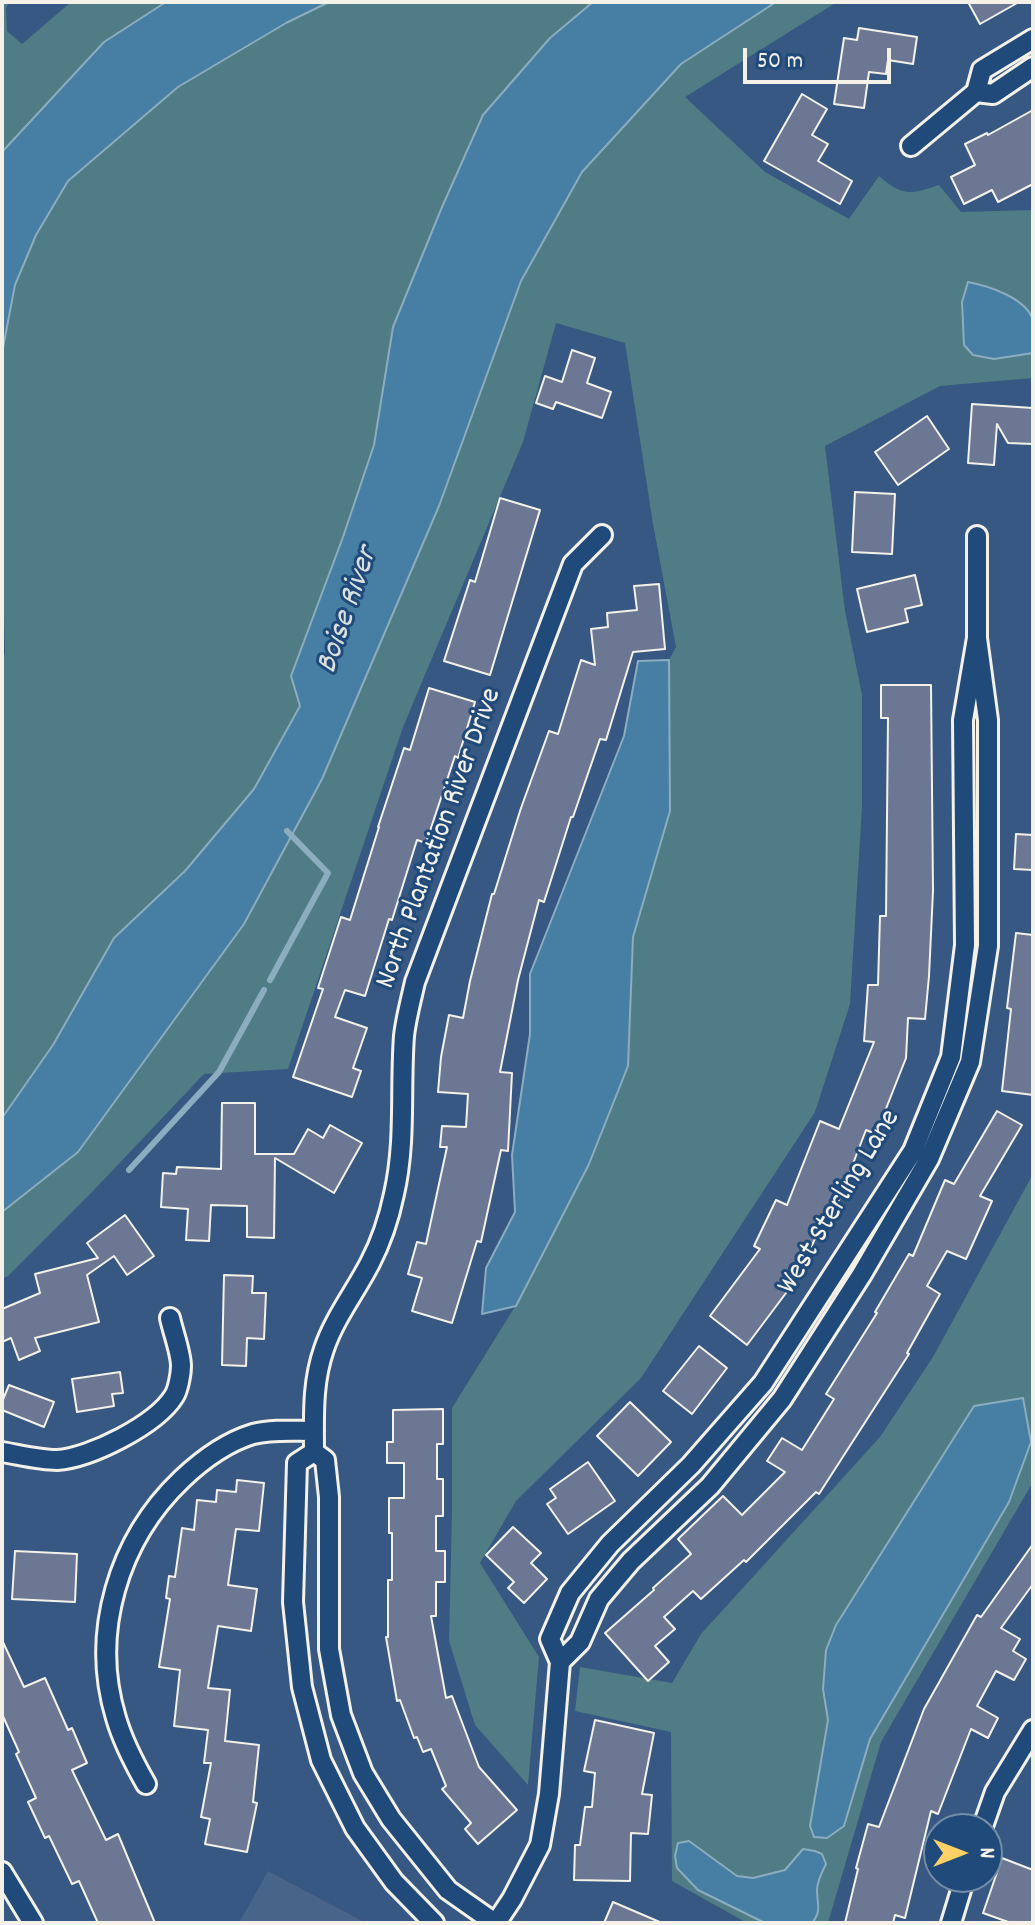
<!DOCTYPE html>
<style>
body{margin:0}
#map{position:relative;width:1035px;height:1925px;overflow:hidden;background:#365882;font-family:Dekko,sans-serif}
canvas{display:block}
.frame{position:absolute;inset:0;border:4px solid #f4f1e8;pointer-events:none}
.north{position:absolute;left:923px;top:1813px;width:80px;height:80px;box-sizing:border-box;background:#1f4a7a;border:2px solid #748da6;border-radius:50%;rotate:90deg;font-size:22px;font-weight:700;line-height:32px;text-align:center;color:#f4f1e8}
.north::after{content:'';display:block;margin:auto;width:28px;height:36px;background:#ffd166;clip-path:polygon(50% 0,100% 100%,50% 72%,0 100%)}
.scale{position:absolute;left:743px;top:48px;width:148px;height:36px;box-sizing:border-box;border:4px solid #f4f1e8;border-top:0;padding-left:10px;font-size:24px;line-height:28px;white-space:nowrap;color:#f4f1e8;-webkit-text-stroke:6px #1f4a7a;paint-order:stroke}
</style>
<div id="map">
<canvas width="1035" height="1925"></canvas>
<div class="frame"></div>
<div class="north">N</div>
<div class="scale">50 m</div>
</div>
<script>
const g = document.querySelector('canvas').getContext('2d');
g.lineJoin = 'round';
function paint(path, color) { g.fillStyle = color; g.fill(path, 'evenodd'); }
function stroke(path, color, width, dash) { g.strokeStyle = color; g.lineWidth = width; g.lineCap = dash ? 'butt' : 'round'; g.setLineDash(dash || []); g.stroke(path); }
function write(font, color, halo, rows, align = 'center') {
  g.font = font + ' Dekko,sans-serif'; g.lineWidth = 6; g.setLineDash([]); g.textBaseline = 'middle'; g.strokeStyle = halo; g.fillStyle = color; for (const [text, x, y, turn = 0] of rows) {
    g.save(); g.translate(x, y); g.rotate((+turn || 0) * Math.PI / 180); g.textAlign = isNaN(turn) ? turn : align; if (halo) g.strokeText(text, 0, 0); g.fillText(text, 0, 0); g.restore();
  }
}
paint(new Path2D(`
 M268 1871 366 1923H239Z`), '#496489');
paint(new Path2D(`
 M2 2H9L6 8 7 31 22 44 71 2H166L104 42 2 152Z
 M329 2H593L550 38 393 327 374 445 343 537 291 676 300 706 254 789 185 871 114 938 53 1045 2 1118V665L5 652 2 555V353L15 285 36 235 68 181 178 87 286 23Z
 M776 2H837L685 97 765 172 849 219 879 176C902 196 910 195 939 185L961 212 1033 210V378L940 386 825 446 845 611 862 695V807L850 1004 815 1112 641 1378 516 1501 480 1563 539 1657 528 1785 475 1725 449 1641 452 1512V1408L516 1305 589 1164 628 1066 633 937 670 811 669 660 676 647 653 524 625 343 556 323 523 442 403 727 288 1069 204 1074 93 1191 8 1276 2 1279V1212L78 1152 244 924 322 779 439 506 521 281 582 172 681 64Z
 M1033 1174V1482L881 1742 828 1923H747L672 1881 671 1732 575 1711 580 1667 672 1683 701 1634 880 1437 933 1357Z`), '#4f7c85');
const water = new Path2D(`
 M166 2H329L286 23 178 87 68 181 36 235 15 285 2 353V152L104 42Z
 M593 2H776L681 64 582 172 521 281 439 506 322 779 244 924 78 1152 2 1212V1118L53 1045 114 938 185 871 254 789 300 706 291 676 343 537 374 445 393 327 442 207 483 115 550 38Z
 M968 282C989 286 1026 298 1033 320 1035 329 1033 344 1033 353L994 359 973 355 964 345 962 302Z
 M669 660 670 811 633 937 628 1066 589 1164 516 1306 482 1314 486 1268 515 1212 512 1155 530 1034V974L624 736 638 661Z
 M1023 1398 1031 1442 1009 1502 870 1739 844 1826 827 1838 814 1837 810 1826 828 1720 823 1689 826 1650 836 1625 974 1406Z
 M689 1841 737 1876 753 1878 785 1870 803 1849 815 1851 822 1854 826 1864C822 1872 817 1881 817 1890 817 1904 822 1911 812 1923H765L698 1890 677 1868 675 1856 678 1843Z`);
paint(water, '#477ea3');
stroke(water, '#8cacbf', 2);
stroke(new Path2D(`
 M270 980 328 873 287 831
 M129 1170 219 1072 264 990`), '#8cacbf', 6);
const building = new Path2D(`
 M968 2H1019L980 24Z
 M859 28 917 37 913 64 888 60 886 74 869 72 864 108 834 104 844 38 857 40Z
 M802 94 827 109 812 135 828 144 818 161 852 181 840 204 764 161Z
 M1033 110V184L998 202 992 190 964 204 951 177 975 165 965 144 987 133 988 135Z
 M572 350 595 358 587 383 611 392 602 418 556 402 553 409 536 403 545 376 562 382Z
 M972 404 1033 408V444L1008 443 997 424 994 465 968 463Z
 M927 416 949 449 898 485 875 452Z
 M855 492 895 494 892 554 852 552Z
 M500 498 540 510 490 675 444 661 470 580 475 582Z
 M915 575 922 605 905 609 908 622 867 632 857 589Z
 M659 584 665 649 633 652 606 740 600 739 573 817H571L544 902 539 900 518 980 500 1072 512 1073 508 1151 501 1150 481 1242 477 1241 452 1323 412 1311 422 1278 408 1274 417 1242 426 1244 447 1147H440L442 1126 466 1127 468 1094 438 1092 441 1057 449 1015 463 1018 470 981 492 894H494L521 808 549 731 558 734 581 660 595 665 591 629 608 627 607 613 637 610 634 586Z
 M881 685H931L933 891 929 976 925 1019 908 1018 906 1058 876 1134 866 1130 837 1205 832 1203 795 1281 747 1345 710 1316 760 1249 754 1246 776 1200 787 1205 820 1121 839 1129 874 1042 864 1041 868 985H878L880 916H886L888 718H881Z
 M429 688 475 702 458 758 455 756 426 843 417 840 392 920 389 919 365 996 345 990 335 1017 367 1028 353 1068 361 1071 352 1097 293 1077 323 989 318 988 341 917 350 920 379 827H378L404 748 410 750Z
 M1016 834 1033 835V870L1014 869Z
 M1016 933 1033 935V1095L1002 1091 1011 1009 1007 1008Z
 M222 1103H255V1154H294L308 1129 323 1138 330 1125 362 1143 334 1193 275 1158 274 1238 247 1237V1206L211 1205 209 1241 186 1240 188 1209 161 1207 163 1173 176 1174 177 1167 221 1169Z
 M997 1111 1022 1125 980 1196 992 1201 966 1259 947 1251 927 1286 940 1294 907 1353 909 1354 819 1494 816 1492 746 1562 744 1560 701 1599 693 1591 664 1617 675 1629 655 1646 669 1662 648 1681 605 1633 654 1590 653 1588 691 1554 678 1539 723 1496 742 1515 785 1472 767 1461 782 1438 802 1450 834 1399 826 1394 877 1313 875 1312 909 1254 913 1256 945 1180 954 1184Z
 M125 1215 154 1256 127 1275 114 1256 87 1275 99 1322 35 1338 40 1351 19 1360 11 1338 2 1342V1309L40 1293 35 1274 98 1258 87 1243Z
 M224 1275 253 1276 252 1293H266L264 1339 247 1338 246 1366 222 1365Z
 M699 1346 727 1368 692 1414 663 1391Z
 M120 1372 123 1393 112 1394 114 1406 77 1412 72 1379Z
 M9 1385 54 1402 44 1427 2 1410V1402Z
 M630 1402 671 1442 638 1476 597 1436Z
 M443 1409V1444H437V1479H443V1516H436V1551H445V1582H436V1616H431L446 1698 452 1696 479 1767 517 1810 478 1844 465 1829 471 1823 442 1789 446 1786 431 1749 423 1752 417 1737 414 1738 400 1700 397 1701 386 1637H388V1580H392V1533H389V1498H404V1463H387V1442H393V1410Z
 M588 1462 615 1501 568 1534 547 1504 556 1498 550 1489Z
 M237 1480 264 1483 259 1531 236 1529 228 1585 257 1589 251 1631 218 1626 208 1688 230 1690 225 1741 259 1745 253 1802 257 1803 247 1852 205 1844 210 1819 201 1817 211 1763H204L208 1730 174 1726 180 1670 159 1667 170 1599 166 1598 169 1576 175 1577 182 1528 194 1530 197 1500 216 1502 217 1490 236 1492Z
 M513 1527 541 1553 531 1563 547 1579 524 1603 508 1588 514 1582 486 1555Z
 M1033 1544V1584L1001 1628 1020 1639 1013 1651 1026 1659 1014 1680 996 1671 977 1706 998 1718 988 1738 971 1729 938 1814 931 1811 905 1918 895 1915 893 1923H845L858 1869 856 1868 868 1824 879 1827 924 1709 977 1615 981 1617Z
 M15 1551 77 1554 75 1602 12 1599Z
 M2 1640 24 1687 45 1678 68 1730 72 1728 87 1763 72 1770 106 1840 118 1834 155 1923H98L79 1881 72 1884 49 1836 45 1838 28 1802 36 1798 16 1754 19 1752 2 1714Z
 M595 1720 654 1733 642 1794 652 1795 648 1834 631 1833 630 1881 574 1880 575 1845H580L585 1807H592L595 1773 584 1771Z
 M1002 1858 1033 1870V1923H1011L983 1913Z
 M613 1902 662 1923H604Z`);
paint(building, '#6c7793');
stroke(building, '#f4f1e8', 2);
const minor = new Path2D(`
 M1033 39 982 70 976 92 993 94 1033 67
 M911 146 976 92
 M977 638 963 720 965 945 951 1057 913 1151 763 1383 691 1465 610 1544 570 1593 550 1639 560 1662 580 1642 599 1599 631 1561 710 1486 782 1399 862 1274 929 1159 970 1062 988 946V720L977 638V536
 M2 1452C20 1455 39 1460 57 1460 90 1458 156 1425 174 1396 178 1390 181 1374 181 1366 181 1353 173 1332 170 1318
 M314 1452C314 1417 312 1383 324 1349 334 1319 355 1292 370 1263 381 1242 389 1218 394 1194 406 1142 400 1089 404 1036 406 1018 411 1000 415 982L573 564 602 535
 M314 1452 325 1460 329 1497V1649L341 1715 363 1773 391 1819 448 1890 495 1923
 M314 1452 297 1463 293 1602 302 1687 321 1760 355 1828 394 1882 434 1923
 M146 1784C134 1763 123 1742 116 1718 90 1633 118 1540 182 1479 202 1460 227 1442 253 1434 273 1429 294 1431 314 1431
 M982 1829 995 1792 1033 1730
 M2 1872 33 1923
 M496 1923 512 1899 540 1845 549 1794 560 1662
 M951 1923 965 1877`);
stroke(minor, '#f4f1e8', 24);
stroke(minor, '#1f4a7a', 18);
write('30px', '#f4f1e8', '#1f4a7a', [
 ["North Plantation River Drive",441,839,-70],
 ["West Sterling Lane",841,1203,-59]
]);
write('italic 32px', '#dae0de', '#1f4a7a', [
 ["Boise River",350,611,-71]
]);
</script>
